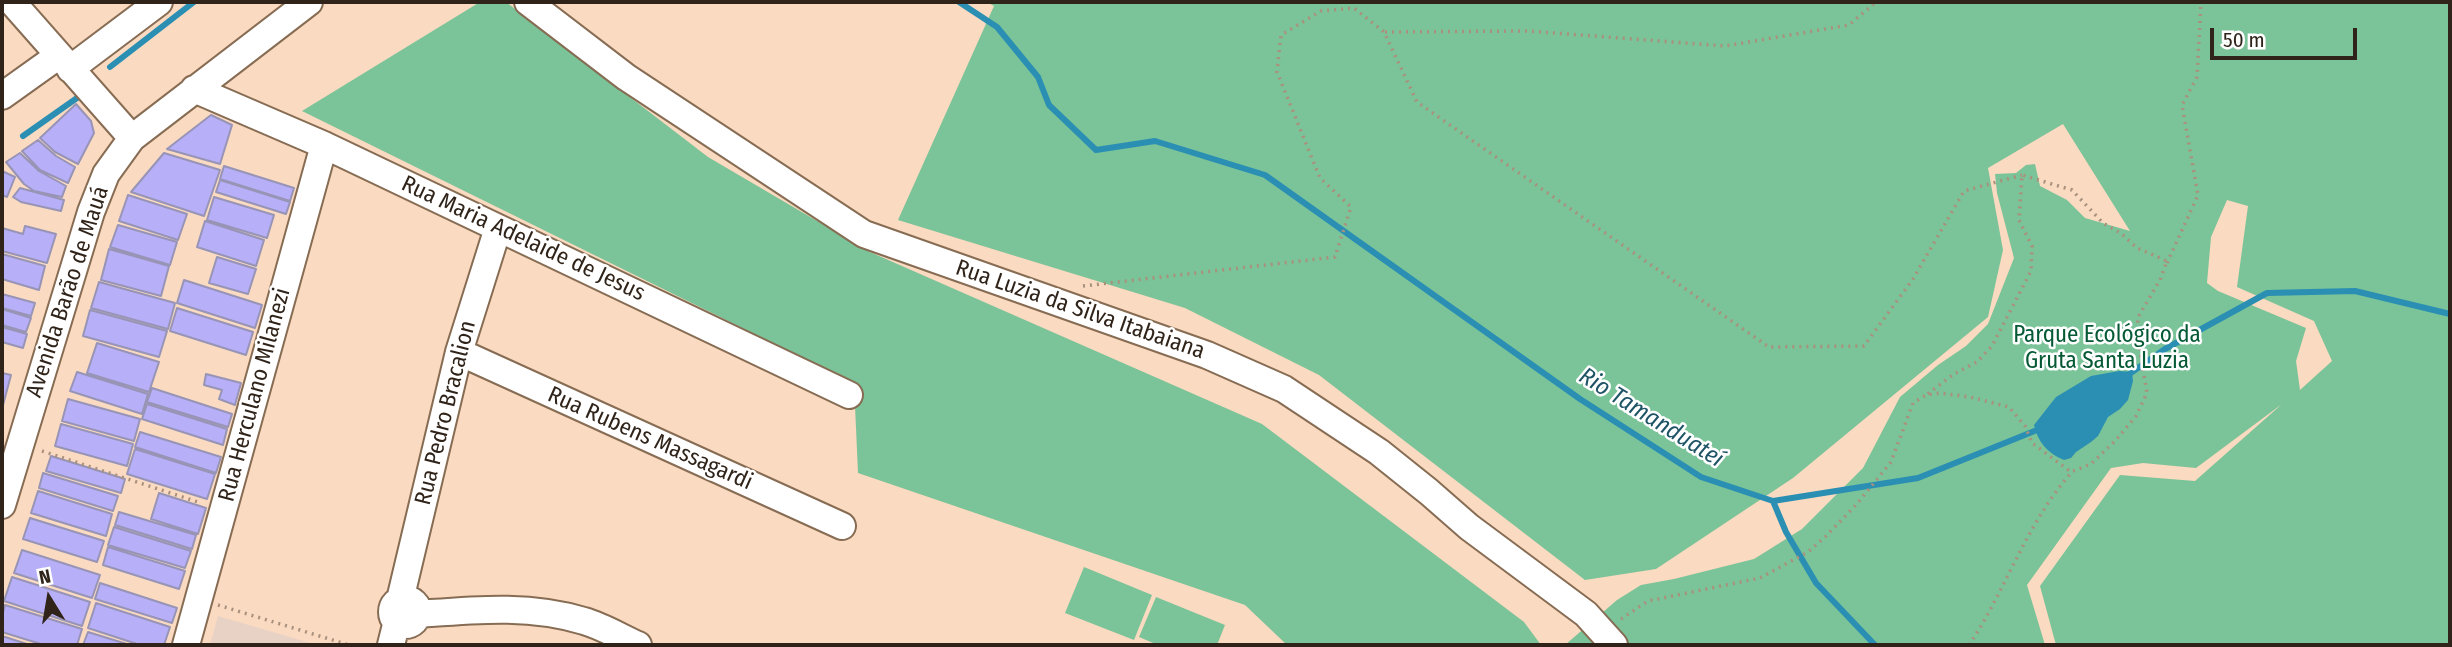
<!DOCTYPE html>
<meta charset="utf-8">
<style>
body{margin:0}
#map{position:relative;width:2452px;height:647px;overflow:hidden;background:#fadac0;font-family:"Fira Sans Condensed",sans-serif}
canvas{display:block}
.frame{position:absolute;inset:0;border:4px solid #30241a;pointer-events:none}
.north{position:absolute;left:14px;top:563px;width:70px;height:70px;-webkit-text-stroke:5px #fff;paint-order:stroke;rotate:349deg;font-size:19px;font-weight:700;line-height:28px;text-align:center;color:#30241a}
.north::after{content:'';display:block;margin:auto;width:24px;height:32px;background:#30241a;clip-path:polygon(50% 0,100% 100%,50% 72%,0 100%)}
.scale{position:absolute;left:2210px;top:28px;width:147px;height:32px;box-sizing:border-box;border:4px solid #30241a;border-top:0;padding-left:9px;font-size:21px;line-height:24px;white-space:nowrap;color:#30241a;-webkit-text-stroke:5px #fff;paint-order:stroke}
</style>
<div id="map">
<canvas width="2452" height="647"></canvas>
<div class="frame"></div>
<div class="north">N</div>
<div class="scale">50 m</div>
</div>
<script>
const g = document.querySelector('canvas').getContext('2d');
g.lineJoin = 'round';
function paint(path, color) { g.fillStyle = color; g.fill(path, 'evenodd'); }
function stroke(path, color, width, dash) { g.strokeStyle = color; g.lineWidth = width; g.lineCap = dash ? 'butt' : 'round'; g.setLineDash(dash || []); g.stroke(path); }
function write(font, color, halo, rows, align = 'center') {
  g.font = font + ' "Fira Sans Condensed",sans-serif'; g.lineWidth = 5; g.setLineDash([]); g.textBaseline = 'middle'; g.strokeStyle = halo; g.fillStyle = color; for (const [text, x, y, turn = 0] of rows) {
    g.save(); g.translate(x, y); g.rotate((+turn || 0) * Math.PI / 180); g.textAlign = isNaN(turn) ? turn : align; if (halo) g.strokeText(text, 0, 0); g.fillText(text, 0, 0); g.restore();
  }
}
paint(new Path2D(`
 M218 616 317 645H210Z`), '#e8d2c5');
paint(new Path2D(`
 M480 2H506L708 157 870 252 1262 424 1524 622 1541 645H1287L1245 605 858 473 854 383 302 111Z
 M987 2H2450V645H2056L2040 586 2120 475 2195 481 2282 404 2196 468 2143 463 2111 468 2027 585 2045 645H1565L1617 600 1641 585 1674 579 1754 559 1802 529 1863 468 1900 397 1938 365 1966 346 1988 324 2014 258 1997 193 1995 174 2016 173 2026 165 2035 164 2040 186 2067 200 2085 218 2130 231 2063 124 1988 168 2003 250 1988 317 1793 478 1656 569 1585 580 1319 375 1185 308 898 220 994 6ZM2227 200 2248 206 2237 287 2314 321 2332 361 2300 390 2296 361 2306 328 2218 291 2207 283 2211 237Z
 M1084 567 1152 595 1134 640 1065 613Z
 M1156 597 1225 625 1217 645H1158L1139 637Z`), '#7bc398');
paint(new Path2D(`
 M2119 371 2132 372 2133 381 2128 400 2120 409 2108 417 2098 436 2091 442 2076 452 2071 458 2064 460C2047 453 2038 442 2034 425L2056 397 2091 376Z`), '#2a8fb3');
stroke(new Path2D(`
 M959 2 997 27 1038 77 1049 105 1096 150 1155 141 1265 175 1580 399 1701 477 1773 501 1918 478 2042 428
 M110 67 194 2
 M23 136 77 98
 M2125 377 2165 349 2267 293 2355 291 2450 314
 M1773 501 1786 532 1816 583 1875 645`), '#2a8fb3', 6);
const building = new Path2D(`
 M76 104 91 121 94 133 78 164 55 152 40 138Z
 M211 115 232 125 220 164 167 149Z
 M38 140 56 156 75 167 68 183 40 170 22 151Z
 M20 153 39 171 66 186 62 197 34 191 24 184 6 162Z
 M164 153 220 170 204 216 131 192Z
 M224 166 294 188 290 201 220 179Z
 M2 171 15 177 7 197 2 195Z
 M220 180 290 202 286 214 216 192Z
 M20 188 64 200 61 211 21 202 13 197Z
 M128 195 187 214 178 240 119 221Z
 M214 197 274 215 267 238 207 220Z
 M205 221 264 240 256 266 197 247Z
 M118 225 177 242 170 265 110 247Z
 M25 226 56 234 47 263 2 251V228L23 234Z
 M109 249 169 266 161 296 101 280Z
 M2 254 45 266 39 290 2 279Z
 M217 257 256 269 248 294 209 283Z
 M184 280 262 305 255 328 177 303Z
 M99 282 175 303 168 329 91 308Z
 M2 294 35 303 31 316 2 308Z
 M177 308 253 332 246 355 170 331Z
 M2 309 31 318 26 332 2 325Z
 M90 310 167 331 159 357 83 336Z
 M2 327 27 334 23 348 2 342Z
 M97 343 159 362 149 392 87 373Z
 M77 372 148 394 142 414 70 391Z
 M2 373 11 375 3 405 2 404Z
 M206 374 241 383 235 405 219 399 222 390 204 385Z
 M152 388 232 414 228 427 147 402Z
 M68 399 140 419 134 441 62 421Z
 M147 404 227 429 223 445 142 419Z
 M61 424 133 444 127 466 55 446Z
 M140 432 221 457 216 473 135 447Z
 M135 449 215 474 207 499 127 474Z
 M51 456 125 479 121 493 46 471Z
 M43 473 118 496 113 511 39 488Z
 M38 491 112 514 106 536 31 513Z
 M159 493 206 508 198 534 151 519Z
 M119 512 196 535 192 549 115 525Z
 M30 518 104 541 97 562 23 539Z
 M114 527 191 551 185 568 108 545Z
 M108 547 185 571 179 589 103 565Z
 M22 550 100 575 92 598 14 573Z
 M12 577 90 602 82 626 4 601Z
 M100 583 177 608 172 623 95 599Z
 M96 603 170 627 164 645H140L88 628Z
 M5 605 82 629 77 645H44L2 632V616Z
 M88 632 130 645H83Z
 M2 636 30 645H2Z`);
paint(building, '#b8aff9');
stroke(building, '#9794b6', 2);
const minor = new Path2D(`
 M12 2 132 138
 M528 2 626 77 864 234 1207 355 1284 389 1379 452 1429 492 1469 527 1586 614 1614 645
 M70 69 159 2
 M194 89 324 145 849 395
 M2 96 58 56
 M459 352 842 526
 M2 505 91 212 106 174 132 138 309 2
 M392 612a13 13 0 1 1 26 0a13 13 0 1 1-26 0Z
 M400 600 459 352 498 228
 M418 614C473 610 529 604 584 621 602 626 620 637 638 645
 M186 645 324 145
 M391 645 397 621`);
stroke(minor, '#876c54', 30);
stroke(new Path2D(`
 M1385 32 1528 31 1725 46 1849 25 1876 2
 M2167 263 2198 195 2182 105 2197 77 2201 2
 M1083 286 1335 257 1351 207 1320 178 1277 72 1281 35 1321 11 1354 8 1384 32 1417 102 1769 347 1864 346 1913 279 1964 191 2022 175
 M42 451 201 503
 M218 605 349 645
 M1621 619 1648 601 1760 578 1808 552 1825 537 1856 505 1891 462 1913 403 1926 395 1940 393 1970 397 2009 407 2025 426 2032 443 2071 472 2091 464 2116 440 2136 416 2147 393 2137 334 2138 317 2160 280 2167 261 2137 248 2122 234 2103 223 2072 190 2022 175 2019 220 2032 246 2031 271 1992 346 1977 362 1954 374 1926 395
 M1969 645C2006 590 2026 524 2071 473`), '#a9917d', 3.5, [2, 5]);
stroke(minor, '#fff', 26);
write('23px', '#30241a', '#fff', [
 ["Rua Maria Adelaide de Jesus",523,239,25],
 ["Avenida Barão de Mauá",68,292,-72],
 ["Rua Luzia da Silva Itabaiana",1080,310,19],
 ["Rua Herculano Milanezi",255,395,-75],
 ["Rua Pedro Bracalion",446,413,-76],
 ["Rua Rubens Massagardi",650,439,24]
]);
write('23px', '#055a35', '#fff', [
 ["Parque Ecológico da",2107,336],
 ["Gruta Santa Luzia",2107,362]
]);
write('italic 24px', '#1f5467', '#fff', [
 ["Rio Tamanduateí",1651,418,32]
]);
</script>
